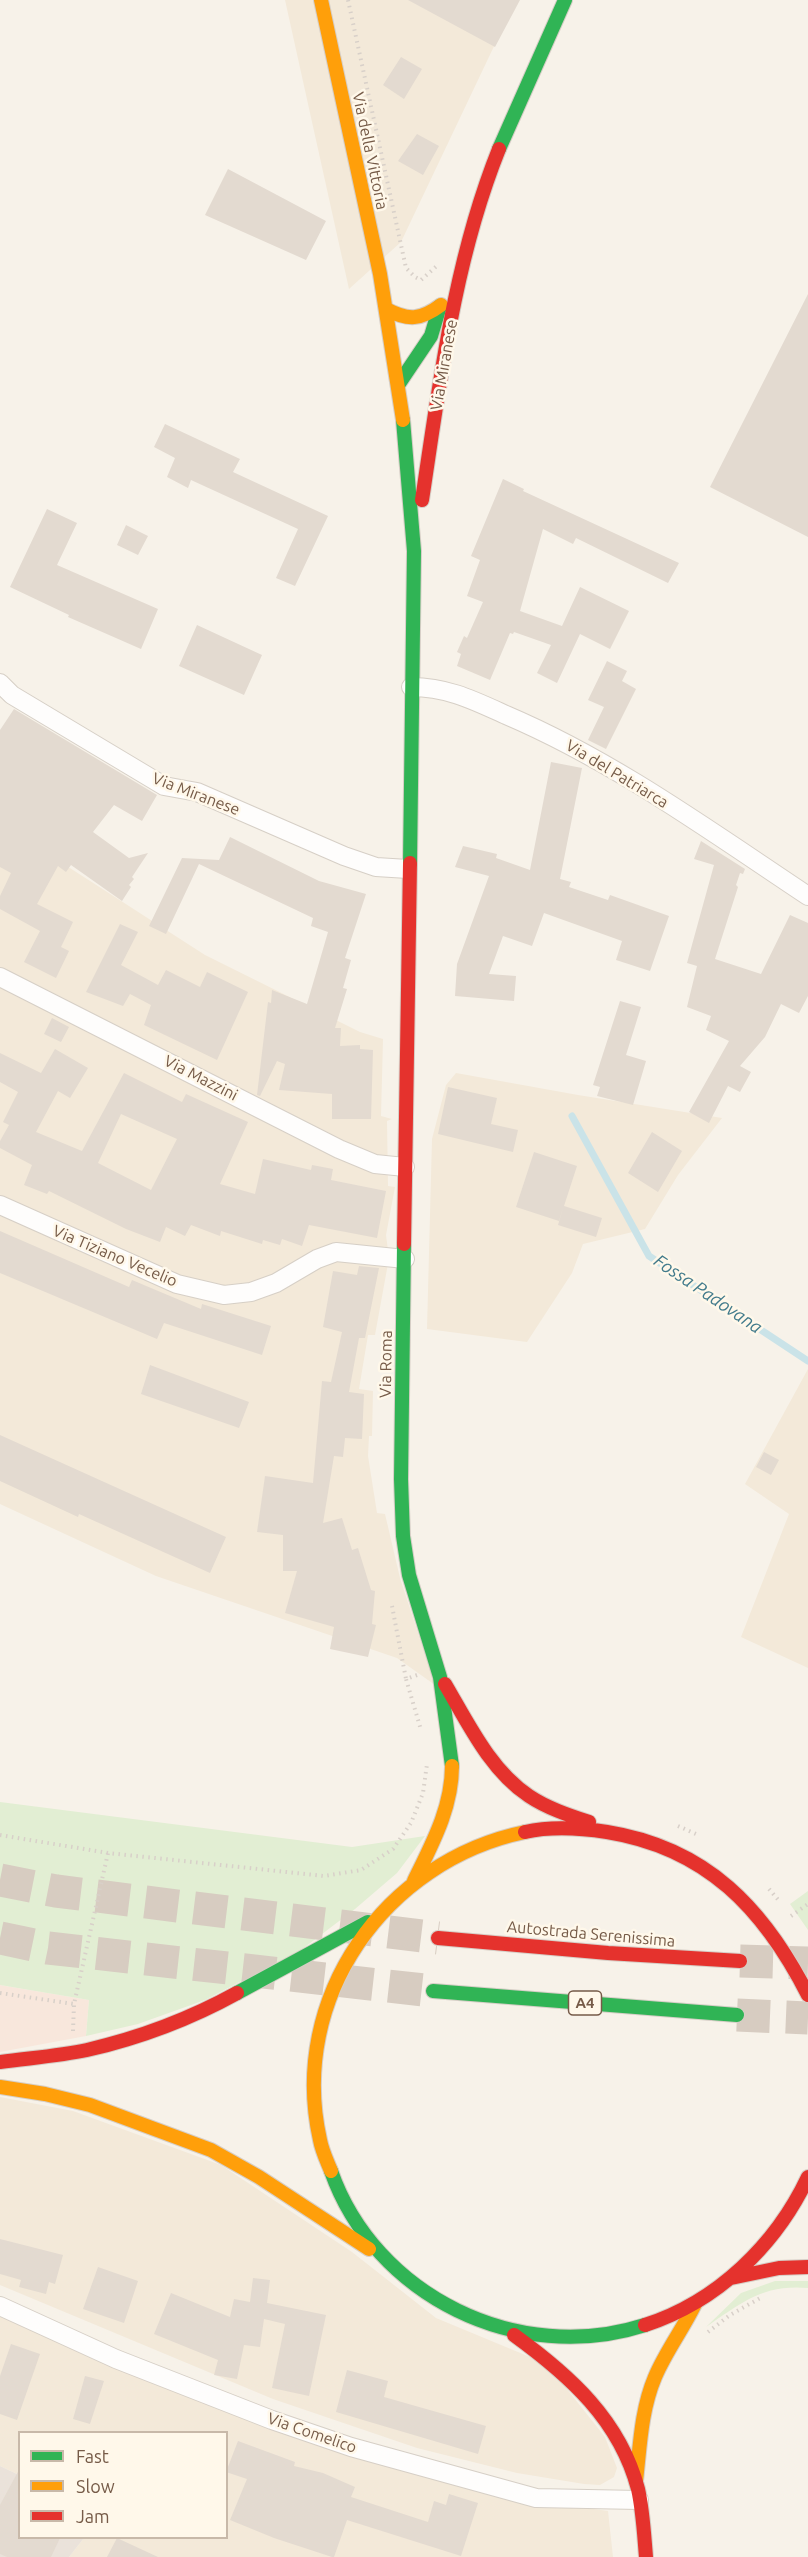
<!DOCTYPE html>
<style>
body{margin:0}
#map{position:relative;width:808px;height:2557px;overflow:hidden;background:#f7f2e9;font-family:Ubuntu,sans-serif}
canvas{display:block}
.legend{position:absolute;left:18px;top:2431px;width:210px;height:108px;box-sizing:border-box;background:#fff8ea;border:2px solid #c8b9a9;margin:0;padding:8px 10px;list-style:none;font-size:18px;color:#765b48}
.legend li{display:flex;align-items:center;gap:12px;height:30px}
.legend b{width:30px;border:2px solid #c8b9a9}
</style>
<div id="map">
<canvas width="808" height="2557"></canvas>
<ul class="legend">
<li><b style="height:8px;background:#30b455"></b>Fast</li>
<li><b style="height:8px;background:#ff9f0a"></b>Slow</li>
<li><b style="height:8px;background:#e5322d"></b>Jam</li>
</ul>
</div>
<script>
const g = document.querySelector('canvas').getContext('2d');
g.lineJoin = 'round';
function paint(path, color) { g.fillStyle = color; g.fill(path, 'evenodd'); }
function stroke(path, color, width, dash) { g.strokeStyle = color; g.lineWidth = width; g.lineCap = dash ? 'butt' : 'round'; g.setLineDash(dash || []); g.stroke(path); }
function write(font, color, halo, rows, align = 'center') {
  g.font = font + ' Ubuntu,sans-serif'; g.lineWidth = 5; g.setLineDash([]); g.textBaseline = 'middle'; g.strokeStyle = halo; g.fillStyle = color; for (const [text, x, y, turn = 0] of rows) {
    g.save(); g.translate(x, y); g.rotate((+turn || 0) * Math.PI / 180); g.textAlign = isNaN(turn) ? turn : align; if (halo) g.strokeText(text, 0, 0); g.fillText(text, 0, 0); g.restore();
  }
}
paint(new Path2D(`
 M285 0H516L401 242 349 289Z
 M0 823 205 955 360 1032 383 1039 381 1116 392 1119 387 1121 388 1186 395 1187 386 1235 389 1258 375 1335H368L359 1389 373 1391 372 1436H369L368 1456 377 1513 385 1514 400 1578 435 1685 397 1658 156 1576 0 1504Z
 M456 1073 578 1095 722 1118 678 1175 645 1229 583 1244 572 1273 527 1342 427 1329 432 1139 446 1085Z
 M808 1369V1668L741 1637 789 1514 745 1484Z
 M0 2097 73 2111 221 2165 352 2252 436 2318 530 2357 551 2369 605 2437 617 2468 614 2477 600 2485 584 2484 517 2473 417 2448 273 2399 0 2285Z
 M0 2311 199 2397 525 2499 608 2511 613 2557H69L84 2538H226V2432H20L19 2475 0 2466Z`), '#f3e9d9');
paint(new Path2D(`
 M0 1985 89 2000 86 2036 0 2052Z`), '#f8e7dc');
paint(new Path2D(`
 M0 2466 19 2475 20 2538H84L69 2557H0Z`), '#eae2da');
paint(new Path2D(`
 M0 1802 352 1847 425 1836 397 1873 355 1909 301 1950 205 2000 138 2024 86 2036 89 2000 0 1985Z
 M808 1891V1930L790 1904Z
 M775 2281H808V2288C763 2284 741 2303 706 2327L741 2293Z`), '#e2eed3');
stroke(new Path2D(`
 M572 1116 649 1256 808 1361`), '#cae3e8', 7);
paint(new Path2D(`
 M408 0H520L495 47Z
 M401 57 422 69 404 99 383 85Z
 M417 134 439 146 423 175 398 161Z
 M228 169 326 221 306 260 205 215Z
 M808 294V537L710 487Z
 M165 424 240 459 233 472 328 516 295 586 276 578 298 529 191 480 188 488 167 477 175 458 154 447Z
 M503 479 524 489 523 491 679 563 668 583 576 538 573 544 543 529 520 611 562 626 580 587 629 611 610 649 580 634 557 683 537 673 551 645 514 632 513 634 510 633 490 680 457 666 461 654 457 652 464 636 467 638 483 602 467 596 480 560 471 556Z
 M47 509 77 523 57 565 158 609 141 649 68 617 69 615 10 587Z
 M126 525 148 536 138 555 117 545Z
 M197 625 262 655 244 695 179 666Z
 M607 661 627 671 622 681 636 689 606 749 588 740 604 707 588 700Z
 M14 709 157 795 142 821 114 805 93 832 129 858 148 853 132 877 134 879 129 885 131 887 122 901 71 865 66 872 58 866 37 904 73 922 61 947 69 951 56 978 24 962 40 931 0 909V896L11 873 0 867V730Z
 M551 762 582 768 560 879 571 882 569 887 608 900 610 895 669 916 650 971 616 960 622 941 544 913 532 946 503 936 489 974 516 976 514 1001 455 996 457 964 489 876 455 867 463 846 497 854 496 858 530 870Z
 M230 837 319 881 366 894 345 958 351 960 343 988 347 989 335 1028H341L340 1046 360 1045V1049L373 1050 371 1119H332V1094L279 1090 285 1064 277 1061 260 1096 257 1095 268 1002 271 1003 272 990 307 1004 328 932 311 926 313 918 199 864 166 934 149 926 182 858 219 860Z
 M701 841 745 869 743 874 740 873 736 885 738 887 715 959 761 974 790 915 808 923V996L799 1013 781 1004 765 1037 740 1066 751 1072 740 1092 728 1086 709 1123 689 1112 729 1041 706 1030 711 1016 687 1007 697 966 687 963 714 865 694 859Z
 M120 924 138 932 121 965 158 985 166 970 200 987 207 972 248 992 217 1060 144 1025 151 1005 130 994 123 1006 86 992Z
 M620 1001 641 1007 626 1055 646 1061 633 1105 597 1096 600 1087 593 1085Z
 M52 1018 69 1027 61 1042 44 1034Z
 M55 1049 88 1068 70 1098 58 1091 36 1132 82 1151 124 1073 182 1102 186 1094 248 1122 220 1184 255 1194 263 1159 311 1170 312 1165 333 1169 331 1180 386 1191 377 1238 309 1225 302 1246 282 1239 280 1245 263 1240 262 1244 221 1231 220 1236 191 1225 185 1236 166 1227 160 1242 126 1229 49 1191 47 1194 24 1185 32 1165 0 1148V1141L9 1125 3 1122 18 1092 0 1082V1053L41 1073ZM121 1114 177 1139 151 1190 98 1163Z
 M448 1087 497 1098 491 1124 518 1130 513 1152 438 1134Z
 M652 1132 682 1151 658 1192 628 1173Z
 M534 1152 577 1166 564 1206 602 1218 596 1237 558 1225 563 1208 559 1221 516 1207Z
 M0 1231 129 1287 132 1280 201 1309 202 1304 271 1326 262 1355 164 1323 157 1339 0 1273Z
 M359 1266 379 1268 365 1338H359L349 1392 364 1394 362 1439 345 1438 343 1457 334 1456 323 1523 342 1518 352 1550 358 1548 371 1590 375 1591 372 1624 376 1625 368 1657 330 1649 334 1627 285 1613 297 1571H283V1535L257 1532 265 1476 313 1483 322 1381 331 1382 342 1332 323 1327 333 1271 357 1275Z
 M150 1365 249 1402 239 1428 141 1394Z
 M0 1435 226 1537 210 1573 79 1514 78 1517 0 1481Z
 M764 1452 779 1460 771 1475 756 1467Z
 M0 2239 63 2255 55 2284 49 2282 46 2294 19 2287 21 2280 0 2274Z
 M98 2267 138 2281 124 2323 83 2309Z
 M253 2278 270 2280 267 2303 326 2315 309 2396 272 2388 285 2324 264 2319 260 2347 244 2345 237 2379 214 2375 218 2360 154 2334 171 2293 230 2317 234 2299 250 2302Z
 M11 2344 40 2354 17 2420 0 2414V2376Z
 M347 2370 388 2381 384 2397 486 2426 478 2454 336 2412Z
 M85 2376 104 2381 90 2424 73 2419Z
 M238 2441 295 2462 294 2466 323 2473 355 2487 351 2497 428 2522 434 2501 446 2505 449 2494 478 2503 461 2556 347 2520 334 2557H332L274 2538 230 2520 247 2479 226 2472Z
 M20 2468V2538H60L51 2557H7L0 2554V2505Z
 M117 2538 158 2557H107Z`), '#e3dad0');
stroke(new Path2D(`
 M0 1880 56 1891 438 1938
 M0 1938 48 1948 433 1991
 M740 1961 808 1963
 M737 2015 808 2018`), '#d7ccc1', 33, [33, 16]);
const street = new Path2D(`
 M0 683 12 695 164 786 197 792 344 856 376 867 408 869
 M411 687C447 687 473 700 506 715 614 761 710 831 808 896
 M0 977 339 1149 375 1164 405 1167
 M0 1205 177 1284 224 1295 251 1292 276 1283 317 1259 336 1252 405 1259
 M0 2306 116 2359 272 2420 351 2447 536 2498 639 2500`);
const fast = new Path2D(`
 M499 149 565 0
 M398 385 431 336 440 306
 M403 420 414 551 410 863
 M404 1244 401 1479 403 1536 409 1575 440 1677 452 1766
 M433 1991 737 2015
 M237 1993 368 1922
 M331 2171C375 2296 518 2366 645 2325`);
const slow = new Path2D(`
 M321 0 380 274 403 420
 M386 309C408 321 421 320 441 305
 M414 1881C432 1844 452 1808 452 1766
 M0 2087 45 2094 90 2105 211 2150 259 2177 369 2249
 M331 2171C327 2161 322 2151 320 2140 288 1998 385 1861 525 1832
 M636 2481C640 2446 641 2410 655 2377 666 2351 683 2329 695 2304`);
const jam = new Path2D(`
 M422 500C440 382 454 261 499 149
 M404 1244 410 863
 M445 1684C468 1723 490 1770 529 1796 547 1808 568 1815 589 1822
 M525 1832C552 1826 580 1828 607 1832 707 1848 764 1909 808 1995
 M438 1938 608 1953 740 1961
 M0 2062C29 2058 59 2056 87 2050 139 2038 190 2019 237 1993
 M731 2278 779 2268 808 2267
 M645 2325C717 2302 776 2245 808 2177
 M514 2335C569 2375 620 2420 638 2489 643 2511 644 2534 646 2557`);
stroke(street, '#d6cfc6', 20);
stroke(fast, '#d6cec6', 16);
stroke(slow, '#d6cec6', 16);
stroke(jam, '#d6cec6', 16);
stroke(new Path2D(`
 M348 0 406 268 415 277 421 280 439 264
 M392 1606 406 1679
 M417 1675 406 1679 421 1730
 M678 1826 696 1834
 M0 1835 108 1853 324 1876 361 1870 393 1849 411 1823 423 1793 427 1764
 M769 1889 780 1902
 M791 1916 808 1904
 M0 1993 74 2004
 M73 2031 74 2004 108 1853
 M708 2332 730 2315 762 2297`), '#d8d0c9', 4, [1.5, 4.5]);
stroke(street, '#fefdfc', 18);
stroke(fast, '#30b455', 14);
stroke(slow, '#ff9f0a', 14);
stroke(jam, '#e5322d', 14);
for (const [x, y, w] of [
 [585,2003,33]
]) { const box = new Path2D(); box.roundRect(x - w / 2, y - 12, w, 24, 4.5); g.fillStyle = '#fff8ea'; g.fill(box); stroke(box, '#765b48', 1.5); }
write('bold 15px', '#765b48', null, [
 ["A4",585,2003]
]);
write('16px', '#765b48', '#fff8ea', [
 ["Via della Vittoria",370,151,78],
 ["Via Miranese",444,365,-80],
 ["Via del Patriarca",617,774,31],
 ["Via Miranese",196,794,21],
 ["Via Mazzini",201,1078,27],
 ["Via Tiziano Vecelio",115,1256,23],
 ["Via Roma",386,1364,-89],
 ["Autostrada Serenissima",591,1934,5],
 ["Via Comelico",312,2433,19]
]);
write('italic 18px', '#417a8b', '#fff8ea', [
 ["Fossa Padovana",708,1294,34]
]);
</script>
